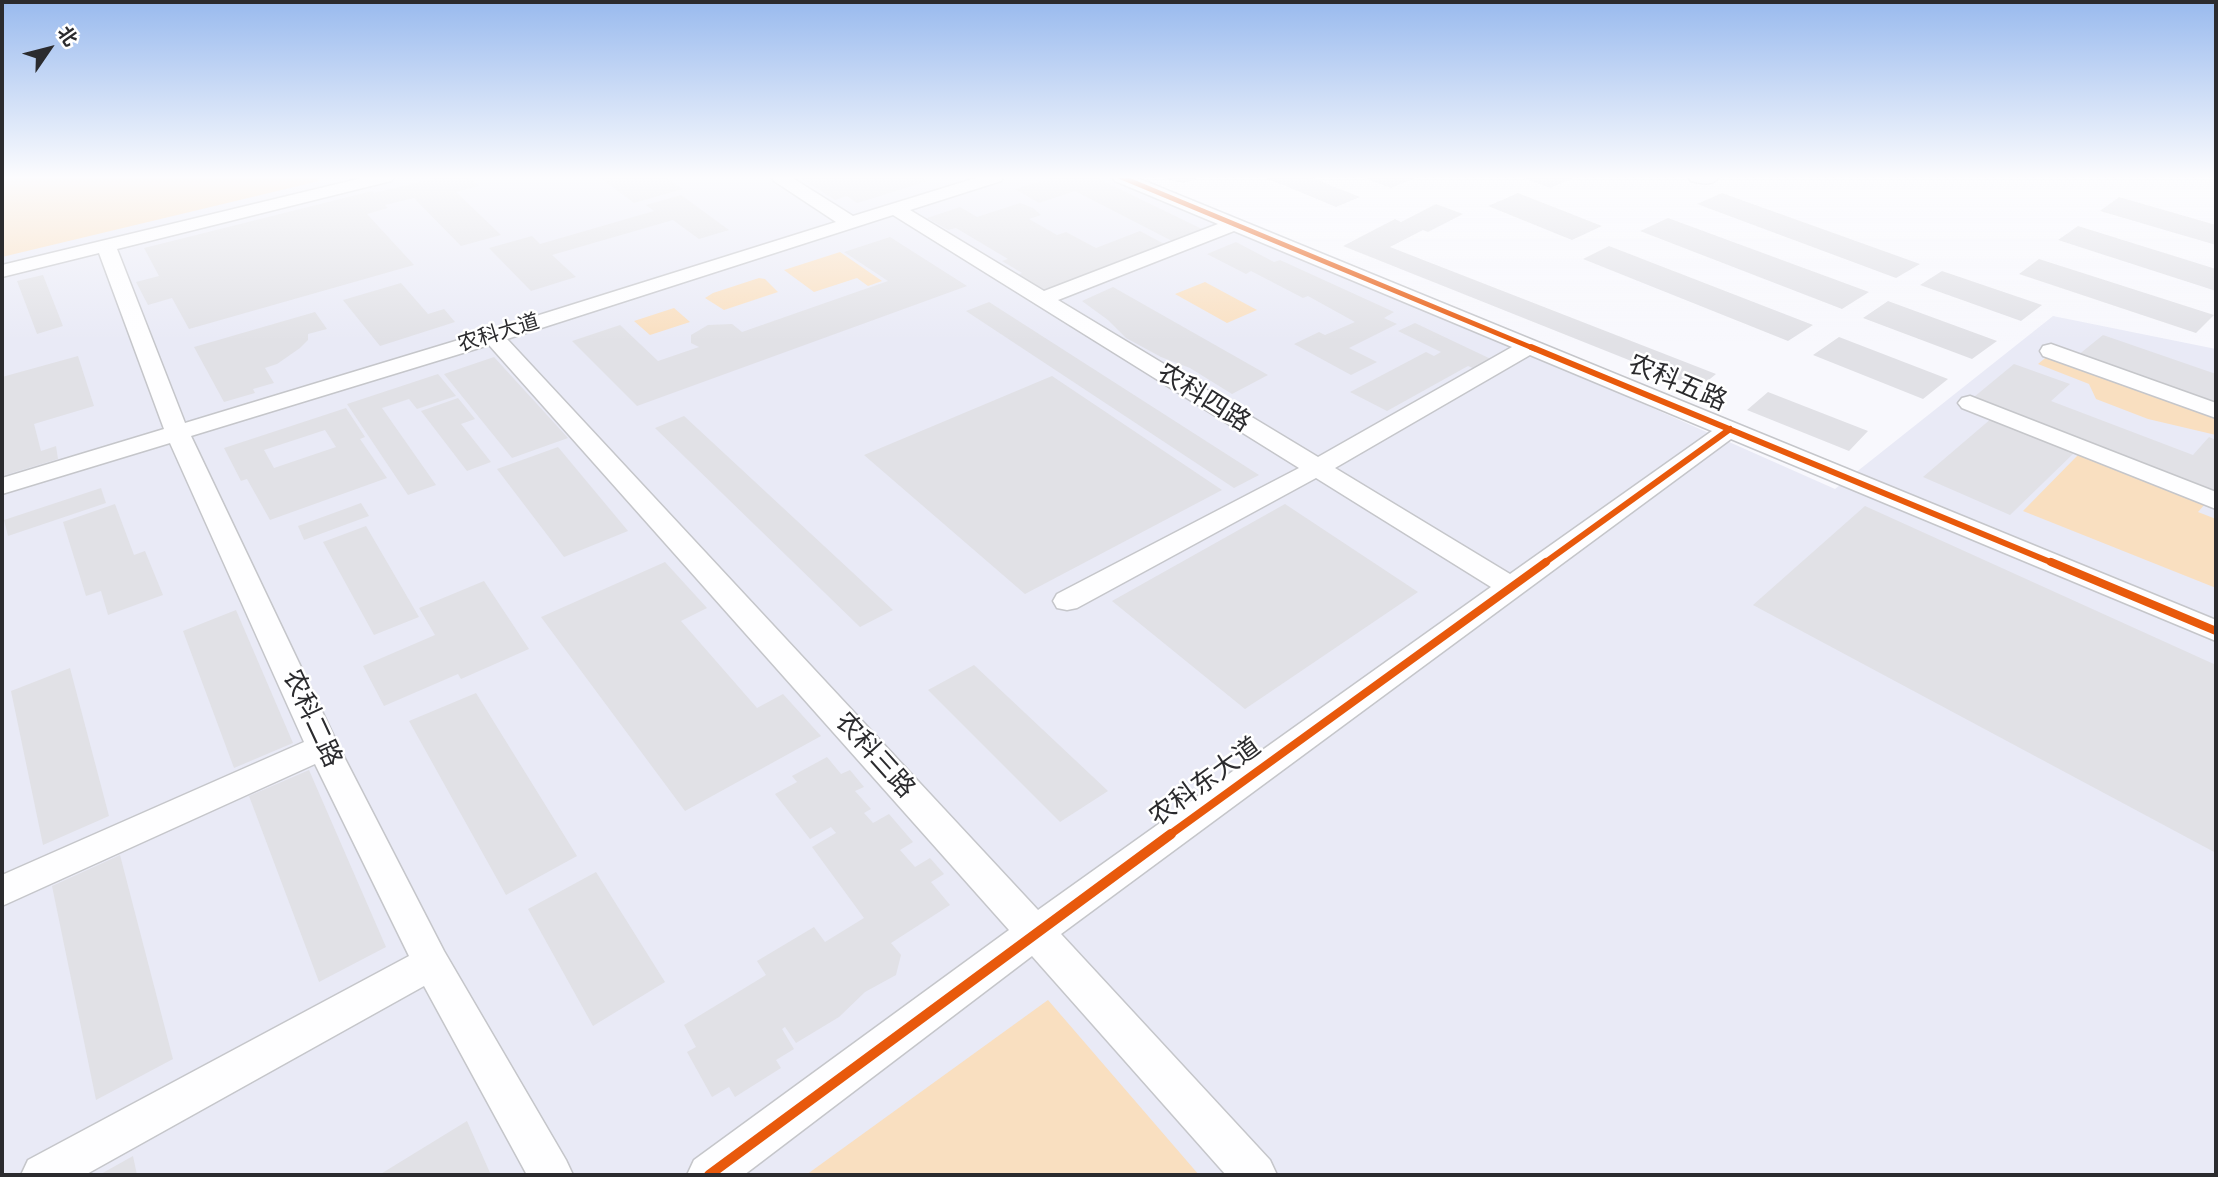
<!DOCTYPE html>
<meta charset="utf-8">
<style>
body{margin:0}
#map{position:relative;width:2218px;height:1177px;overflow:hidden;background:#f8f8fd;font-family:"Sofia Sans Condensed","Noto Sans SC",sans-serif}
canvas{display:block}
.frame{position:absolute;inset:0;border:4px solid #2b2b2e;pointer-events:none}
.north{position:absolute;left:14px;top:14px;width:70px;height:70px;-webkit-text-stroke:5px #fff;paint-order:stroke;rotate:55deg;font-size:19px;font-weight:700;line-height:28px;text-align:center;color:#2b2b2e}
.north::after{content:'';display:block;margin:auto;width:24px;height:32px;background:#2b2b2e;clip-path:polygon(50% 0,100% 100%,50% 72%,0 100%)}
</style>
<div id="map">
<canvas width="2218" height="1177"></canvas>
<div class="frame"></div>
<div class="north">北</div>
</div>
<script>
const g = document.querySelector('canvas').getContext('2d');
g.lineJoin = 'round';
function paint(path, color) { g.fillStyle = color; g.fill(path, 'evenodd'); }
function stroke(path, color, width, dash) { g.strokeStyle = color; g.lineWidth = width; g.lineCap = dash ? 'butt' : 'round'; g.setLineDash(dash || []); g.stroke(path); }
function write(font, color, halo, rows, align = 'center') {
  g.font = font + ' "Sofia Sans Condensed","Noto Sans SC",sans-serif'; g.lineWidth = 5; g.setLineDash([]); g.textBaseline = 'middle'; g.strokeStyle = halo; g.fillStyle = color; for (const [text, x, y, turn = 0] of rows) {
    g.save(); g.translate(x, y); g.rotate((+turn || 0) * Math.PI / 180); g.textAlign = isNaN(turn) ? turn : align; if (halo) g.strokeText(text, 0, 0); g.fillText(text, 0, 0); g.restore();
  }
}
paint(new Path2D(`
 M2 177H1132L1835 489 2053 316 2216 349V1175H2Z`), '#e9eaf6');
paint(new Path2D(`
 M2 177H316L319 181 2 257Z
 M840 252 882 281 868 286 857 278 814 292 784 270Z
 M759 278 765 279 778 292 724 310 705 298 713 293Z
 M1205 282 1257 310 1227 323 1175 294Z
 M674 308 690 322 650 335 634 321Z
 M2049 355 2216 416V435L2148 419 2096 399 2089 384 2038 364Z
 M2078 455 2205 504 2198 512 2216 519V588L2023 511Z
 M1048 1000 1199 1175H806Z`), '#f9dfc0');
paint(new Path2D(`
 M440 177H468L479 186 456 192 501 235 461 246 414 198 385 205 388 208 367 214 414 265 189 329 172 298 148 305 136 282 159 276 144 248 372 191 374 193Z
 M599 177H665L683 189 634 203Z
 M799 177H919L928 181 857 203 847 196 835 200Z
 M1055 177H1095L1204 230 1174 242 1075 191 1039 203 1015 189Z
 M1161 177H1201L1183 183Z
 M1264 177H1310L1360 197 1336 207Z
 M1362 177H1417L1391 188Z
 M1521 177H1576L1550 188Z
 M1518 193 1602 226 1572 240 1488 206Z
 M1722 193 1920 264 1896 278 1697 204Z
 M681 195 729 230 699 239 673 220 552 255 576 277 531 291 489 248 532 236 540 244 654 211 646 205Z
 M2119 197 2216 225V245L2100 211Z
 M1020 203 1033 208 1041 215 1029 219 1057 235 1066 232 1096 248 1140 231 1168 246 1043 293 1015 276 1022 273 1002 261 1008 259 956 228 948 230 927 218 960 207 977 217Z
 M1436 204 1463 214 1428 232 1423 230 1390 247 1716 374 1699 388 1343 246 1395 219 1401 222Z
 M1668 218 1869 292 1842 309 1640 231Z
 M2078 226 2216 269V291L2058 240Z
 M890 237 967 286 637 406 572 341 620 325 658 361 699 347 691 343V335L708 325 732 324 742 332 888 281 844 252Z
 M1236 242 1274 262 1280 260 1394 312 1384 318 1397 324 1349 348 1377 362 1351 375 1294 344 1319 332 1325 335 1355 322 1308 296 1303 298 1251 271 1246 274 1207 254Z
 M1609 246 1813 325 1788 341 1583 259Z
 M2039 259 2214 315 2196 333 2019 274Z
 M1942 271 2042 305 2021 321 1920 285Z
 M43 275 63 326 37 334 17 281Z
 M401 283 428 314 444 309 455 322 380 346 343 300Z
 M1113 287 1268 375 1232 394 1190 368 1161 357 1126 338 1108 320 1082 301Z
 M1888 301 1997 341 1972 359 1863 318Z
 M989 302 1259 475 1234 488 966 311Z
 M315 312 327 329 308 334V340L300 348 277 364 265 368 274 383 253 389 255 393 224 402 194 347Z
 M1415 323 1493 360 1475 369 1468 366 1387 411 1350 392 1426 352 1434 356 1441 352 1398 331Z
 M2103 335 2216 374V407L2077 356Z
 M1839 337 1948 379 1923 399 1813 355Z
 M78 356 94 406 34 424 41 451 56 446 58 459 2 476V377Z
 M494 357 568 438 512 458 444 374Z
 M2014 364 2070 384 2051 401 2193 455 2209 437 2216 440V491L1974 397Z
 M438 374 456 396 417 409 409 399 382 408 436 485 408 495 347 404Z
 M1052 376 1222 490 1025 594 864 455Z
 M1768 392 1868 431 1849 451 1747 410Z
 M458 398 475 419 461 424 491 462 467 471 421 411Z
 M346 408 365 437 360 439 387 478 270 520 247 479 241 481 224 448ZM325 430 336 447 274 468 264 450Z
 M684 416 893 610 860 627 655 428Z
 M1992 418 2076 451 2010 515 1923 477Z
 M558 447 628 531 564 557 497 469Z
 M101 488 106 503 8 536 4 520Z
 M361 503 369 516 304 540 298 526Z
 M115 504 134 555 145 551 163 595 108 615 101 591 86 596 63 522Z
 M1285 504 1418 592 1245 709 1112 601Z
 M1865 506 2216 665V853L1753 605Z
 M366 526 419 617 374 635 323 542Z
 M665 562 707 608 681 621 757 708 783 694 821 736 685 811 541 617Z
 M484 581 529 649 461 679 458 674 384 706 363 666 435 635 419 608Z
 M236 610 293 743 234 768 183 631Z
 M974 665 1108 791 1060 822 928 690Z
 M70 668 109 816 43 845 11 691Z
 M476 693 577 856 506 895 409 721Z
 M827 757 841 774 850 770 864 787 855 791 871 809 864 813 873 823 889 814 913 842 900 850 915 867 930 858 944 874 931 882 950 905 891 943 901 955 896 975 865 992 839 1017 796 1043 785 1027 782 1029 794 1049 776 1060 781 1068 735 1097 729 1087 712 1097 687 1052 696 1047 684 1025 766 975 757 961 814 927 825 942 864 918 812 847 836 833 831 827 810 839 775 794 797 782 792 776Z
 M309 770 386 947 319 982 249 796Z
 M120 855 173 1059 96 1100 52 886Z
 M596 872 665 982 593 1026 528 909Z
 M467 1121 491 1175H379Z
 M133 1156 137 1175H99Z`), '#e1e1e6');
const minor = new Path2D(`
 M366 177H394L391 181 117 249 185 423 485 332 836 222 774 181 772 177H791L853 216 979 177H1003L1001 181 910 210 1044 291 1218 224 1115 181 1112 177H1135L2216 620V641L1731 439 1061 934 1270 1160 1277 1175H1226L1032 956 744 1175H687L694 1160 1009 930 489 345 191 436 339 747 444 951 566 1160 573 1175H527L424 986 85 1175H21L28 1160 409 956 315 764 2 906V875L304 742 170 443 2 494V478L164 429 99 253 2 277V265ZM893 215 1299 468 1057 594 1053 601 1057 608 1067 610 1077 608 1316 478 1491 587 1038 910 507 339ZM1234 231 1512 347 1318 457 1058 300ZM1530 355 1712 431 1510 574 1335 468Z
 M1688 177H1719C1712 187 1700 183 1691 181Z
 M2051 344 2216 403V418L2043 356 2040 351 2043 346Z
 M1970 396 2216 492V509L1962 408 1958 403 1962 398Z`);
stroke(minor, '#c5c6ca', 3);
paint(minor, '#fefeff');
stroke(new Path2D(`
 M1121 177 1535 349`), '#e8590c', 5);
stroke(new Path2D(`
 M1531 347 2055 564
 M1543 564 1730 429`), '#e8590c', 6);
stroke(new Path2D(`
 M2051 562 2216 631
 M1168 836 1546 562`), '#e8590c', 8);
stroke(new Path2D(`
 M709 1175 1171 834`), '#e8590c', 10);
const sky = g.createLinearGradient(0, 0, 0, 341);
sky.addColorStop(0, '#99baee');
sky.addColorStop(0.52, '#fcfcfe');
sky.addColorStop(1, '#fcfcfe00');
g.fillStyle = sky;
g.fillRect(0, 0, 2218, 341);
write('21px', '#2b2b2e', '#fff', [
 ["农科大道",499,334,-17]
]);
write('26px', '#2b2b2e', '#fff', [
 ["农科五路",1677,384,23],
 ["农科四路",1203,399,32],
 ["农科二路",311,719,65],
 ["农科三路",874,756,48],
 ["农科东大道",1206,783,-36]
]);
</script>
